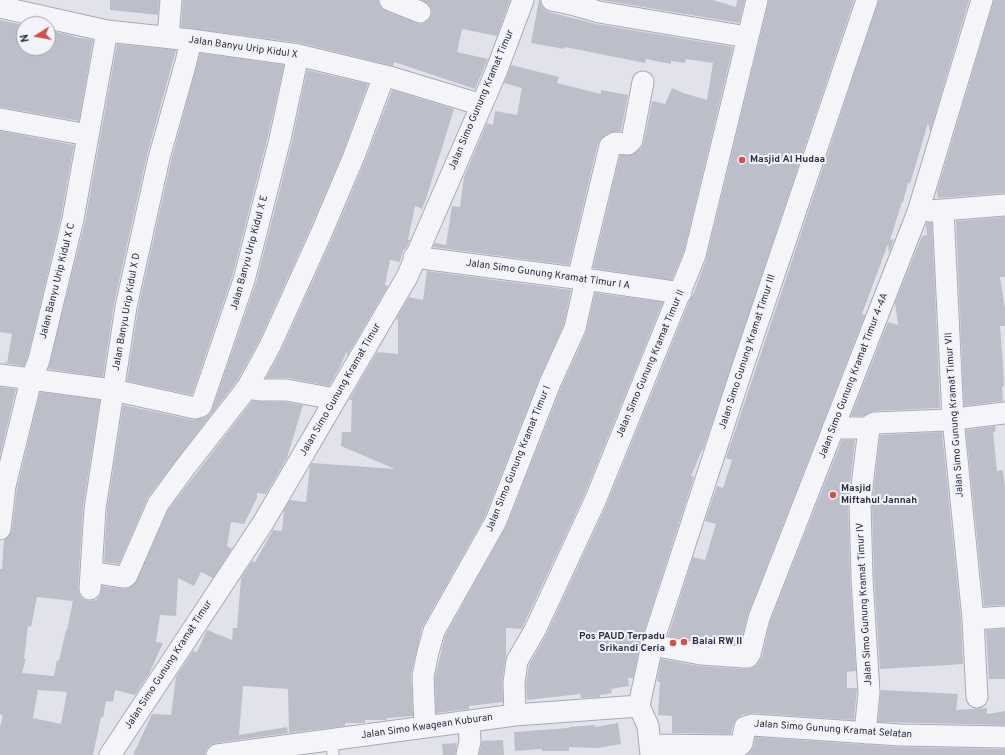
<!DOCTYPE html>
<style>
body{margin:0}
#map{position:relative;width:1005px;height:755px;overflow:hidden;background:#e2e3ea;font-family:Overpass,sans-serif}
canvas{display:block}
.north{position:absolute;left:16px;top:16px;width:40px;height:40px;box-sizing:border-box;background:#f2f3f8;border:1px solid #a2a4b0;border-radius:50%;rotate:259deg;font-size:11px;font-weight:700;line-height:16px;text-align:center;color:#2a2d43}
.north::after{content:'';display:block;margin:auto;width:14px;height:18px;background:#d05147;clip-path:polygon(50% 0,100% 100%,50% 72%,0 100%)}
</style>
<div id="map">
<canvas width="1005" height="755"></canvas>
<div class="north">N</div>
</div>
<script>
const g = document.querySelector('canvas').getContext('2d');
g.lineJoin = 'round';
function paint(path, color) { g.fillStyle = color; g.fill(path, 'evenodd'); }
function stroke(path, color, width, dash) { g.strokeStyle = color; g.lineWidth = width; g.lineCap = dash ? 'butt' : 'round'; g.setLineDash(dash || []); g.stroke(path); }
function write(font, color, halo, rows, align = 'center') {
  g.font = font + ' Overpass,sans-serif'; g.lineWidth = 4; g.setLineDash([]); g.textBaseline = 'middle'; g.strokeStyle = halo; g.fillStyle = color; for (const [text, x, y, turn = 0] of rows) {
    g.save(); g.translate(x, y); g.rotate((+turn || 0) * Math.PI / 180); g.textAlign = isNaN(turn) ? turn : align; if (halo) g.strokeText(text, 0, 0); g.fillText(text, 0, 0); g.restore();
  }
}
paint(new Path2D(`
 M110 0H159L158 15 110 10Z
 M183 0H378L380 7 386 11 416 23 421 24 428 21 431 16 432 11 429 4 422 0H510L497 36 462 29 457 52 488 59 475 89 394 62 393 66 300 43 181 27Z
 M539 0H540L541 4 544 9 549 12 596 24 733 47 684 251 672 280 593 268 620 155H632L641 148 644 142 652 101 665 104 672 88 683 93 707 100 713 63 686 59 685 63 671 61V64L646 59 645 63 565 47 564 49 531 43Z
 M601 0H713L736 7 737 0H745L739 23Z
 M769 0H854L703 450H702L691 476 694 477 641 641 633 678H628L629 686 611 689 612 693 600 695V697L581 698 580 694 527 700 526 684 529 665 546 635 606 506 689 302 693 295 706 260Z
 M879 0H969L930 132 928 123 910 184 908 183 903 202H902L890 240 894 239 889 253 888 244 862 314 865 315 748 614 740 645 703 642 668 636 693 557 705 560 716 524 705 521 717 486 723 488 732 460 726 458Z
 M994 0H1005V193L938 198 937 191Z
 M0 20 24 25V48H48V30L74 36V37L93 40 79 121 0 107Z
 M117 44 176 50 147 155 114 304 103 377 48 369 85 222Z
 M200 53 284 65 268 136 232 277 192 395 127 381 138 309 171 161Z
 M511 65 559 77 557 83 601 94V90L628 95 621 131 609 133 601 139 598 143 569 265 433 247 435 243 446 245 452 206 460 207 464 177 487 123 493 125 495 111 517 115 522 88 504 83Z
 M307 70 368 84 343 152 309 231 259 341 237 381 148 497 119 564 104 562 107 510 123 405 193 420 205 417 210 414 212 410 256 283 292 142Z
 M392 90 454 109 426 199 422 209 415 206 408 240H410L406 248 403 250 400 262 390 260 385 285 388 286 347 356V351L340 367 329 386 288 378H266L281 351 331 241 365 161Z
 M0 131 74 145 61 217 28 356 24 366 4 363V362L7 363 12 334 0 332Z
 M1005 217V277H1000L1005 308V326H1000L1003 364 1004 386 1002 387 1003 401 964 406 956 221Z
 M927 222 932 223 940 408 874 411 864 416H851L888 322 898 325 895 303 922 236 927 235 926 225Z
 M427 271 571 290 564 324 539 379 485 516 422 628 411 674 413 716 387 718V720H365V723H345V726L289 733 288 689 243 686 239 735 287 727 288 733 215 743 209 746 206 750 205 755H133L152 714 171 715 176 677 193 651 197 652 207 630 232 640 233 628H237L241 578 252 561 255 562 273 530 282 531 284 510 290 500 306 502 310 466 312 463 395 469 341 446 342 432H351L352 400H349L377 352 398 354V320L396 319 409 297 423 300Z
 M595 293 663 302 584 496 524 624 522 629 506 628V655L502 682 503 702 469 706V709L436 713 435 677 445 636 507 525 561 388 586 333Z
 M0 387 16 389 0 456Z
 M40 392 100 400 83 507 78 588 79 594 83 599 90 601 96 600 100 596 102 586 125 589 130 588 135 583 168 510 252 401 285 402 303 405 287 458 266 494 257 493V498L244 524 231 522 227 546 232 549 213 578 201 572 194 586 178 578 176 616 160 615 156 642 163 643 149 674 135 695 115 690 113 702 106 701 103 718 101 717 93 755H0V727L3 716 0 714V569H2L4 540 9 536 12 530 17 488ZM37 597 73 601 67 630H66L59 661 57 660 54 676 22 673 26 659H24L28 626 31 627ZM38 690 67 692 61 724 33 718Z
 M995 426 996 431 993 432 997 471 1003 470 1005 489V605L984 606 966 430Z
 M942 432 961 620 963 664 880 669 874 577 872 504 880 435Z
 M842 440H855L848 503 850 578 856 671 847 672V688H857L854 720 753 713 742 715 736 719 733 725 731 734 672 733V716L658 715 660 682 657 681 661 659 699 666 743 669 753 668 758 664 762 657 770 622Z
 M1005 629V679H989L986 630Z
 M881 690 958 694 956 710 987 708V714L1005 711V725L878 722Z
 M618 723 621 744 598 748 569 747V751H542V749L515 751 514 732 569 728V727L595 725V727Z
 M755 737 900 747 1005 749V755H747L754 746Z
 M503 740 504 755H479L482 741Z
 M457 743 455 755H443L442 744Z`), '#bcbeca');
const service = new Path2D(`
 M332 739 333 755`);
const minor = new Path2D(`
 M390 0 420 12
 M552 0 571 4 599 12 747 37
 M0 7 107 31 191 40 298 55 393 78 482 105
 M168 37 171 0
 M0 119 88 135
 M943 210 953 419 973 619 977 697
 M930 211 1005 205
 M414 257 598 281 681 293
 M578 279 610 146 615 143 628 144 632 140 643 82
 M0 375 113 390 195 408 201 406 244 280 280 139 298 55
 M335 399 286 390H261L247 388 270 346 320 236 354 156 384 76
 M833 428H869L871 425 875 423 947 420 1005 413
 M0 529 5 486 31 380 39 360 73 219 107 31
 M91 572 122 577H125L127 575 158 504 186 466 247 388
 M90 589 95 509 126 307 159 158 186 62 191 40
 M973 619 1005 617
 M652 645 701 654 744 657H748L750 654 759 618 918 212 982 0
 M639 706 652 645 743 366 867 0
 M639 706 648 726 651 755
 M515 715 514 683 517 661 535 630 595 501 695 255 757 0
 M425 727 423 676 428 652 434 631 496 521 550 383 575 328 586 279
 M865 733 869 693 862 578 860 503 869 428
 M651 745 739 746 742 743 745 727 752 725 900 735 1005 737
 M110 755 263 523 407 277 496 72 523 0
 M217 755 515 715 639 706
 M467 755 470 741 469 721`);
stroke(service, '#a7a9b5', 13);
stroke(minor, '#a7a9b5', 23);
stroke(service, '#f5f5f9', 11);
stroke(minor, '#f5f5f9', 21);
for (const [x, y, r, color] of [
 [742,160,4,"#d05147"],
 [833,495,4,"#d05147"],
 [684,642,4,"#d05147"],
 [673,643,4,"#d05147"]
]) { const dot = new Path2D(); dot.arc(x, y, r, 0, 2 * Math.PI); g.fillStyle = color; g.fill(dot); stroke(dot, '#f2f3f8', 1.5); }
write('10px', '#2a2d43', '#f2f3f8', [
 ["Jalan Banyu Urip Kidul X",243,48,8],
 ["Jalan Simo Gunung Kramat Timur",482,100,-67],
 ["Jalan Banyu Urip Kidul X E",250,253,-75],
 ["Jalan Simo Gunung Kramat Timur I A",548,275,8],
 ["Jalan Banyu Urip Kidul X C",58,281,-76],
 ["Jalan Banyu Urip Kidul X D",127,312,-80],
 ["Jalan Simo Gunung Kramat Timur III",748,352,-72],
 ["Jalan Simo Gunung Kramat Timur II",651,364,-67],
 ["Jalan Simo Gunung Kramat Timur 4-4A",854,376,-69],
 ["Jalan Simo Gunung Kramat Timur",341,390,-60],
 ["Jalan Simo Gunung Kramat Timur VII",955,415,-94],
 ["Jalan Simo Gunung Kramat Timur I",519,459,-68],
 ["Jalan Simo Gunung Kramat Timur IV",865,604,-93],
 ["Jalan Simo Gunung Kramat Timur",169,665,-57],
 ["Jalan Simo Kwagean Kuburan",427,727,-8],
 ["Jalan Simo Gunung Kramat Selatan",833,730,4]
]);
write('bold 10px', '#2a2d43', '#f2f3f8', [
 ["Masjid Al Hudaa",750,160],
 ["Masjid",841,489],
 ["Miftahul Jannah",841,501],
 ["Pos PAUD Terpadu",665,637,"right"],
 ["Srikandi Ceria",665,649,"right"],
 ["Balai RW II",692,642]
], 'left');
</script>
